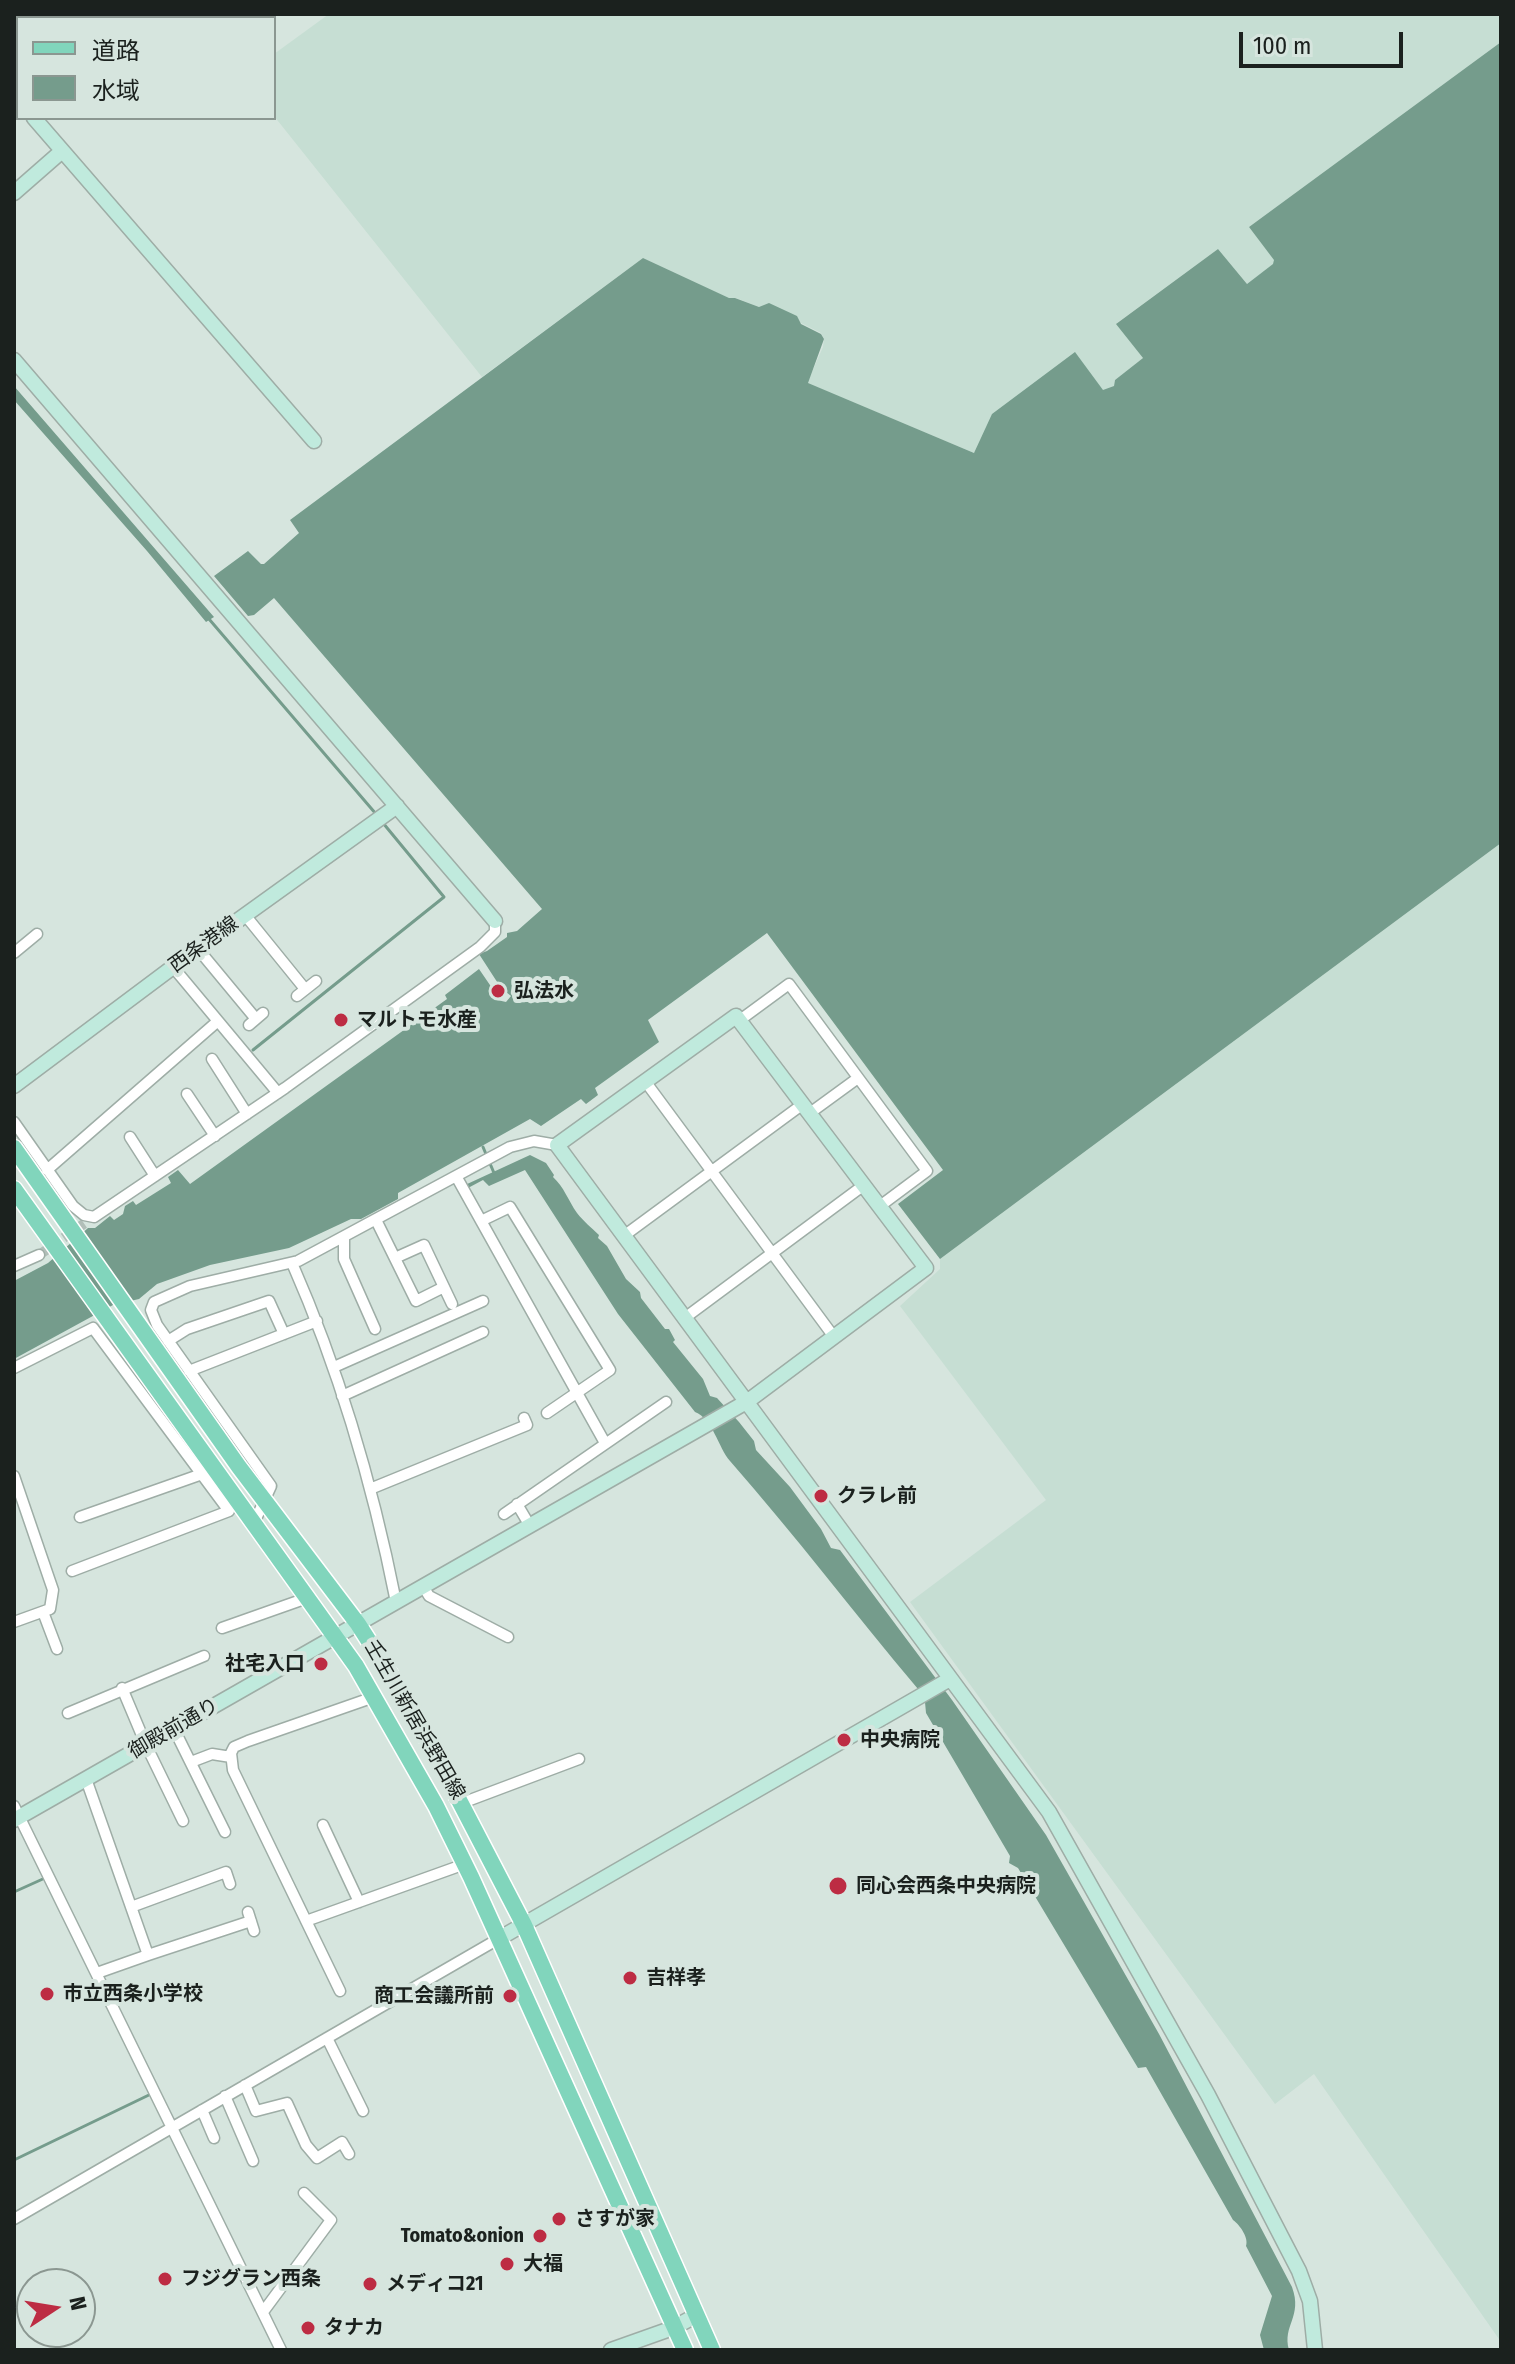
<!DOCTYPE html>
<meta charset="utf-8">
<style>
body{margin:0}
#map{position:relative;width:1515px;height:2364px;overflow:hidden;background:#d6e5de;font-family:"Fira Sans Condensed","Noto Sans JP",sans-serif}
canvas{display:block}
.frame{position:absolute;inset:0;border:16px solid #1b211e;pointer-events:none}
.legend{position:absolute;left:16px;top:16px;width:260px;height:104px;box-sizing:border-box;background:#d6e5de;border:2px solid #8b9791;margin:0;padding:10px 14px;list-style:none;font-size:24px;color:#1b211e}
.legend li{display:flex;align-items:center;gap:16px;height:40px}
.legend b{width:40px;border:2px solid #8b9791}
.north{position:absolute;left:16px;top:2268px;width:80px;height:80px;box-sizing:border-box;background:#d6e5de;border:2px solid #8b9791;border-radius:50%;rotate:78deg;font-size:22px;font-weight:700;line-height:32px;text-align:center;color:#1b211e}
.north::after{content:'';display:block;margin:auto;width:28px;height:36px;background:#bd2c43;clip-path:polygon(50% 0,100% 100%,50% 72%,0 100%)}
.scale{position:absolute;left:1239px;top:32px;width:164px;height:36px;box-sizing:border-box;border:4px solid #1b211e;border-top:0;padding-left:10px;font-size:24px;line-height:28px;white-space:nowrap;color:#1b211e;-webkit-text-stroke:6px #d6e5de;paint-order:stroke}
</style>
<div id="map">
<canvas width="1515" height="2364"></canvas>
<div class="frame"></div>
<ul class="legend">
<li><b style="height:10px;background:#81d5bc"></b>道路</li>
<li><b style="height:22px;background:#759c8c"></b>水域</li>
</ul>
<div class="north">N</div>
<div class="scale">100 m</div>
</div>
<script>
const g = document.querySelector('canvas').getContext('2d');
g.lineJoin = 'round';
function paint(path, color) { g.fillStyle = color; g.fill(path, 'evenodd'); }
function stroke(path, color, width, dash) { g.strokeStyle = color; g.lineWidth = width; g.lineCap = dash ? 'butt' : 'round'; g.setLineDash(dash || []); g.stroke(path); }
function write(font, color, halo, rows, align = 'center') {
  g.font = font + ' "Fira Sans Condensed","Noto Sans JP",sans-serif'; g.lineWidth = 8; g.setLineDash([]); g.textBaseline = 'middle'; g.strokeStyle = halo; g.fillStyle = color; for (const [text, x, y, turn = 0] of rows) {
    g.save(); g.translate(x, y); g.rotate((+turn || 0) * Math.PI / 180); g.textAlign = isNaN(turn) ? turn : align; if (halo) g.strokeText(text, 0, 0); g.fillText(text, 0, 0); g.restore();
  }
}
paint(new Path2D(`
 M329 14H1501V42L1249 227 1275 260 1274 264 1247 284 1218 249 1117 323 1143 358 1115 380 1114 386 1103 391 1075 353 974 453 807 383 823 347 824 339 821 333 767 306 759 307 736 298 730 299 643 258 482 377 274 116V54Z
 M1501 843V2342L1314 2074 1275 2104 910 1602 1046 1500 900 1306 940 1269V1259Z`), '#c6ded3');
paint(new Path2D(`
 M1501 42V843L940 1259 898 1204 943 1170 767 933 648 1020 659 1042 595 1088 598 1095 586 1104 581 1099 541 1126 530 1119 398 1193V1199L361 1219H351L289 1248 210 1265 157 1284 139 1299 113 1305 14 1359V1281L48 1263 88 1228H95L110 1216 114 1220 123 1214 125 1206 133 1201 136 1205 171 1183 168 1177 178 1170 190 1184 447 999 445 995 479 969 492 988 489 990 497 1000 506 1002 511 996 501 988 479 954 487 951 507 937V933L517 931 542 909 274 598 254 615 248 616 214 576 248 551 261 564H264L299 533 290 520 643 258 729 298H735L759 307 769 303 797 316 801 324 821 334 824 339 808 383 974 453 992 414 1075 352 1103 390 1114 386 1115 380 1143 358 1116 324 1218 249 1247 284 1273 264 1274 260 1249 227Z
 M14 386 214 617 206 622 147 551 14 400Z
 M530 1155 546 1163 554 1175 553 1177C564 1187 568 1200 577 1213 584 1222 591 1227 599 1235L598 1238 607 1246 626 1279 640 1292 641 1298 665 1329H669L675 1340 673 1342 703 1379 710 1396 717 1398 739 1422 754 1441 756 1450 790 1487 821 1529 831 1548 840 1550 952 1700 1046 1835 1159 2034 1292 2287C1303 2317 1282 2325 1289 2350H1264L1260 2335 1272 2296 1246 2246C1249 2238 1240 2225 1233 2220L1146 2067 1138 2068 1018 1868 1009 1863 1010 1856 926 1713 925 1702 918 1689C854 1613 795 1535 730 1461 718 1447 713 1419 695 1412L618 1314 525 1170 489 1186 483 1180 468 1188 465 1185Z`), '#759c8c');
stroke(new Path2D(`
 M209 619 376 814
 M253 1050 444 897 383 823
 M483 1147 494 1173
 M14 1892 45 1878 46 1879
 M14 2160 151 2094 149 2091`), '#759c8c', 3);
stroke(new Path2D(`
 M39 1255 85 1223`), '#b1beb8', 10, [10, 5]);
const street = new Path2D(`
 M245 915 305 989
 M198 949 256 1019
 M14 953 37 934
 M173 967 278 1093
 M297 996 316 981
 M740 1020 789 984 927 1171 880 1206
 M249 1025 263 1013
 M212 1059 247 1114
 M645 1081 834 1337
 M187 1094 215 1136
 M810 1113 858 1078
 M14 1122 73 1206 84 1215 94 1217 285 1088 480 947 495 932V921
 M130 1137 155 1176
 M47 1170 218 1021
 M456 1176 605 1443
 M376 1220 416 1301 444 1287
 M481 1221 510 1207 610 1370 547 1413
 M625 1235 803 1104
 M344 1238V1259L375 1329
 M395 1258 424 1245 452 1304
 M292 1263C340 1372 373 1486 396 1602
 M14 1266 39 1255
 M686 1317 864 1185
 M168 1341 187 1329 269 1301 284 1334
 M334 1367 483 1301
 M14 1368 93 1328 229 1511 72 1571
 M189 1371 317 1321
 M342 1396 483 1332
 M14 1476 53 1590 50 1609 14 1622
 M370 1489 527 1425 524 1418
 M517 1504 530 1526
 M504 1514 666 1402
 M80 1517 202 1474
 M254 1523 271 1486 157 1325 151 1310 154 1302 190 1286 298 1261 510 1147 534 1141 557 1145
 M423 1586 429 1596 508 1637
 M43 1612 57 1649
 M222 1628 307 1598
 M122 1688 146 1745 183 1821
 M68 1713 204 1656
 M174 1729 225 1832
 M191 1762 212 1754 231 1757
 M86 1779 148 1955 97 1973
 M462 1803 579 1759
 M14 1806 281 2350
 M323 1825 359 1902
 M131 1907 226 1872 230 1884
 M248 1912 254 1931
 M306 1921 465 1864
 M148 1955 251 1921
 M340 1991 233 1770 231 1753 234 1747 248 1741 374 1697
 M327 2038 363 2111
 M245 2085 256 2111 287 2103 306 2145 317 2158 342 2142 349 2154
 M225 2096 253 2161
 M202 2110 214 2138
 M14 2219 500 1938
 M263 2312 331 2220 304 2193`);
const secondary = new Path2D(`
 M14 94 18 99
 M34 118 314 441
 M14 193 62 151
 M14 360 495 921
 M14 1086 173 967 397 806
 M14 1820 748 1401 926 1268 736 1016 557 1145 1049 1812 1208 2095 1299 2271 1310 2301 1315 2350
 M500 1938 950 1679
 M611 2350 673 2328 697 2315`);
const primary = new Path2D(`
 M14 1148 239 1467 358 1624 409 1704 524 1925 712 2350
 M14 1189 356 1666 436 1806 471 1877 685 2350`);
stroke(street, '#9eada6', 13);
stroke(secondary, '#9eada6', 17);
stroke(primary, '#fff', 19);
stroke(street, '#fff', 10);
stroke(secondary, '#c0eadd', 14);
stroke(primary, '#81d5bc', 16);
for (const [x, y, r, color] of [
 [498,991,8,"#bd2c43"],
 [341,1020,8,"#bd2c43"],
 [821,1496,8,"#bd2c43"],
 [321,1664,8,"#bd2c43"],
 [844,1740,8,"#bd2c43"],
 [838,1886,10,"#bd2c43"],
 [630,1978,8,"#bd2c43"],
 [47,1994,8,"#bd2c43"],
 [510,1996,8,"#bd2c43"],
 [559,2219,8,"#bd2c43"],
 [540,2236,8,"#bd2c43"],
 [507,2264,8,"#bd2c43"],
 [165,2279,8,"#bd2c43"],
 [370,2284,8,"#bd2c43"],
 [308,2328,8,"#bd2c43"]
]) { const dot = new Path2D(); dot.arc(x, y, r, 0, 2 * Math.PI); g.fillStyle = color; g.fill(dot); stroke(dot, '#d6e5de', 3); }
write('20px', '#1b211e', '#d6e5de', [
 ["西条港線",204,945,-36],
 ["壬生川新居浜野田線",414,1720,60],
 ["御殿前通り",174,1729,-30]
]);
write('bold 20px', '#1b211e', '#d6e5de', [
 ["弘法水",514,991],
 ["マルトモ水産",357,1020],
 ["クラレ前",837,1496],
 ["社宅入口",305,1664,"right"],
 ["中央病院",860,1740],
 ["同心会西条中央病院",856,1886],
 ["吉祥孝",646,1978],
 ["市立西条小学校",63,1994],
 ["商工会議所前",494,1996,"right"],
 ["さすが家",575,2219],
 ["Tomato&onion",524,2236,"right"],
 ["大福",523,2264],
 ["フジグラン西条",181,2279],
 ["メディコ21",386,2284],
 ["タナカ",324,2328]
], 'left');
</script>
